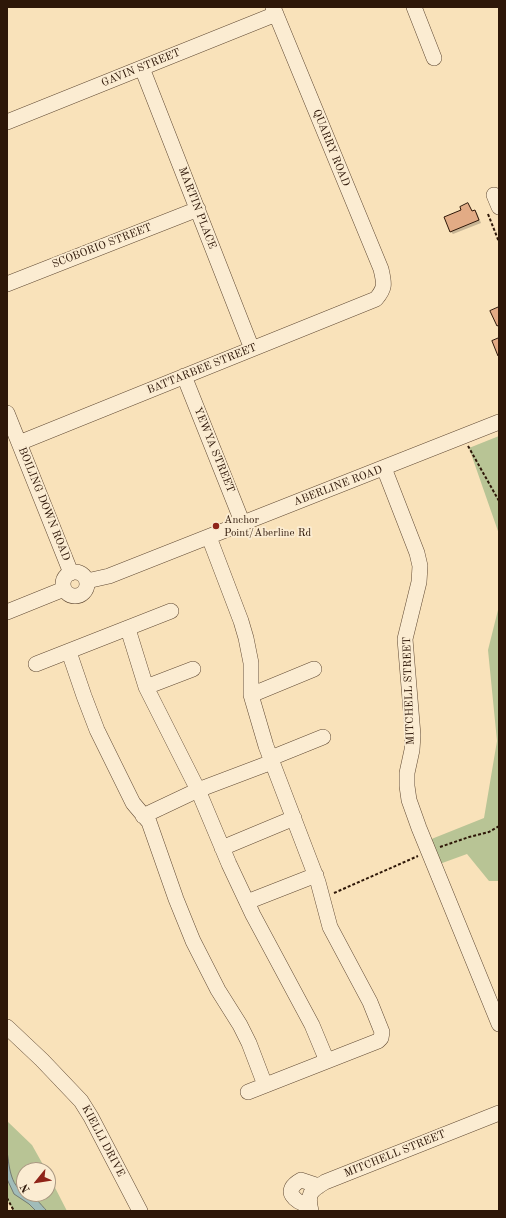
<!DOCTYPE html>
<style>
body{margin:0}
#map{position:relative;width:506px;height:1218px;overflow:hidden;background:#f9e2ba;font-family:"Old Standard TT",serif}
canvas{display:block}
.frame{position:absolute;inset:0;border:8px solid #2e1708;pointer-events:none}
.north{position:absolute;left:16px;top:1162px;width:40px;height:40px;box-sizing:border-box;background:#fbecd2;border:1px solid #a99781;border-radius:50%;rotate:240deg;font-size:11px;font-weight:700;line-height:16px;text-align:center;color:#2e1708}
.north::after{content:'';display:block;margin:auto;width:14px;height:18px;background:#8f2418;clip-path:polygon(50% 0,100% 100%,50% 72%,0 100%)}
</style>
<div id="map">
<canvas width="506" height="1218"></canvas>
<div class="frame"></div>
<div class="north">N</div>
</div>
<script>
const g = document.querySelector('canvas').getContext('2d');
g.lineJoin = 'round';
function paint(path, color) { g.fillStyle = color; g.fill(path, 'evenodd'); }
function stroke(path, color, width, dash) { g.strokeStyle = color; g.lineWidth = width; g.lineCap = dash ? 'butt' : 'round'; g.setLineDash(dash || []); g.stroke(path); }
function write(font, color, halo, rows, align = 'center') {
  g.font = font + ' "Old Standard TT",serif'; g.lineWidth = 3.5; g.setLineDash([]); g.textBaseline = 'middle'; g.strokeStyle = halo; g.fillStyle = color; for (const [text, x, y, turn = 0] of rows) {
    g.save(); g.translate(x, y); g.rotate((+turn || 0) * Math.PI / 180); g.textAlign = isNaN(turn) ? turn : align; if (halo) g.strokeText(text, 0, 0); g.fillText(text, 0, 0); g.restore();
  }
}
paint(new Path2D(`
 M499 436V534L469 448Z
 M499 606V881H489L467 854 434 866 424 842 484 818 497 741 488 650Z
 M7 1121 32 1145 46 1170H24V1194H48V1174L67 1211H13L7 1199Z`), '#b8c495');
const water = new Path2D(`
 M7 1151C9 1164 10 1186 24 1192V1194C34 1194 40 1204 47 1211H36L29 1204 14 1194 7 1179Z`);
paint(water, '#a1bcb9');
stroke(water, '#737a72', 1);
paint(new Path2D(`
 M468 205 473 212 475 211 477 213 481 223 453 234 451 232 462 211Z`), '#0003');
const building = new Path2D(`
 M468 203 472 211 475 210 479 220 450 232 444 217 461 210 460 207Z
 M499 307V325L497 326 490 311Z
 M499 338V355L498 356 492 341Z`);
paint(building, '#e2ab85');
stroke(building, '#2e1708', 1);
const minor = new Path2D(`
 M414 7 434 58
 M142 68 252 349
 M7 122 276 14
 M494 195 499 207
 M7 284 198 209
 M184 376 243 524
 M7 413 71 573
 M19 443 376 299C386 287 384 283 381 269L273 7
 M384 468 417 553 420 566 419 582 405 639 413 735 412 750 407 773V786L409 800 419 828 499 1024
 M209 537 241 621 246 638 251 663V695L266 746 318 882 330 927 370 1002 382 1032 381 1038 378 1041 248 1092
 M63 584a12 12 0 1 1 24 0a12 12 0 1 1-24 0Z
 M87 581 109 576 499 422
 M7 612 64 589
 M128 629 146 687 198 790 229 864 253 915 312 1025 327 1061
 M69 652 84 696 97 730 133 803 149 822 176 899 193 941 218 990 240 1025 249 1043 265 1085
 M36 664 171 611
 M146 687 193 669
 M251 695 314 669
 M271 758 323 737
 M143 816 198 790 272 762
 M222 848 294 818
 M247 902 316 875
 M7 1027 42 1060 81 1101 91 1117 140 1211
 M310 1206C295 1202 281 1191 301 1180L319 1186
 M311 1211C307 1194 310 1191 325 1182L499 1113`);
stroke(minor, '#614a34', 16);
stroke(new Path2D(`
 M488 214 499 242
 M468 446 499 501
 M440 847 469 837 489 832 499 826
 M334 893 418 856
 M7 1198 14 1211`), '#2e1708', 2, [3, 2]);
stroke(minor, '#fbecd2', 15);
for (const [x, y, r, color] of [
 [216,526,4,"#8f2418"]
]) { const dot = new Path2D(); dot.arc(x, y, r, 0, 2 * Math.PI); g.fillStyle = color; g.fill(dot); stroke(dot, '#fbecd2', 1.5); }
write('11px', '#2e1708', '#fbecd2', [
 ["GAVIN STREET",141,68,-22],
 ["QUARRY ROAD",331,148,68],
 ["MARTIN PLACE",197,208,69],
 ["SCOBORIO STREET",102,246,-21],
 ["BATTARBEE STREET",202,369,-22],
 ["YEWYA STREET",214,450,68],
 ["ABERLINE ROAD",338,486,-21],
 ["BOILING DOWN ROAD",44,504,68],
 ["MITCHELL STREET",409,691,-92],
 ["KIELLI DRIVE",103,1141,62],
 ["MITCHELL STREET",395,1154,-22]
]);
write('11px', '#2e1708', '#fbecd2', [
 ["Anchor",224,520],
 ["Point/Aberline Rd",224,533]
], 'left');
</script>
